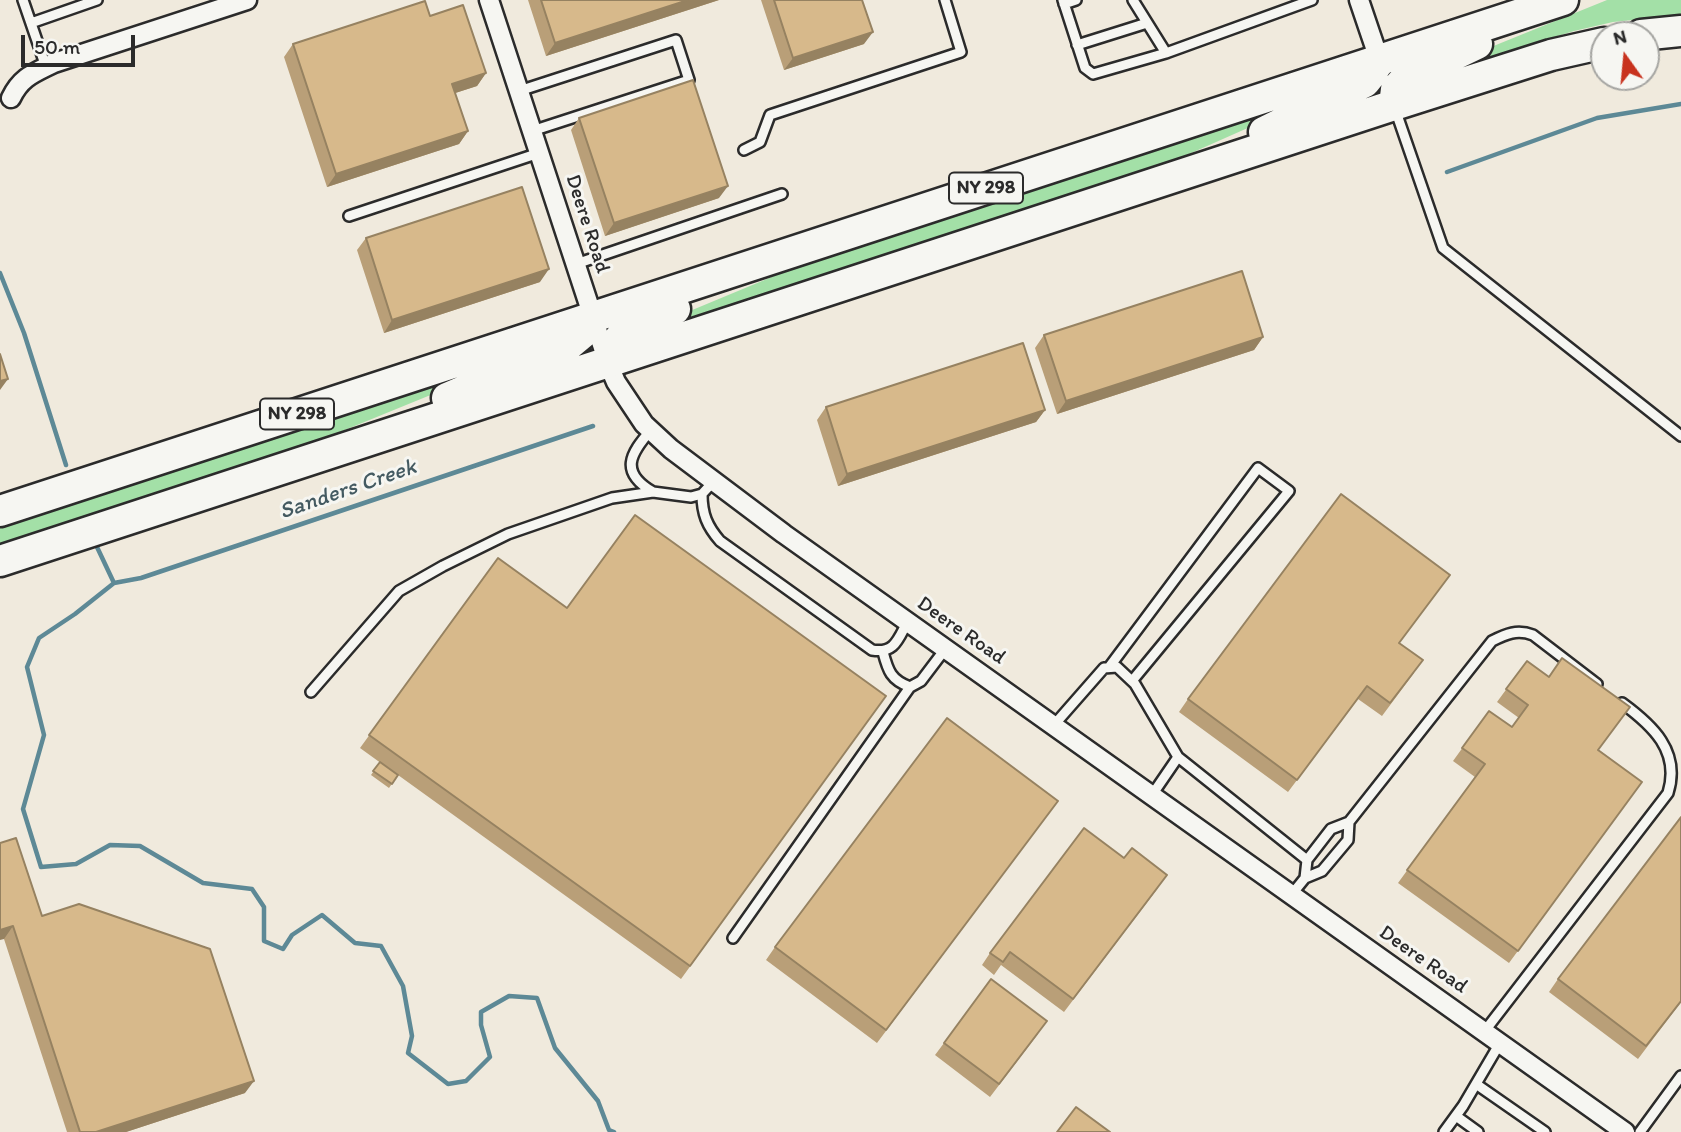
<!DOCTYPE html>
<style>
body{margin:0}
#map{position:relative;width:1681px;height:1132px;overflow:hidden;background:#f0eadd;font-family:Itim,sans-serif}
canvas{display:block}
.north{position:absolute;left:1590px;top:21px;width:70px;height:70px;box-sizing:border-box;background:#f6f6f2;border:2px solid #a5a5a2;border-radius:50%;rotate:345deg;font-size:19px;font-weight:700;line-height:28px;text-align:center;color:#2b2b2b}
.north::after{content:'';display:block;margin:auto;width:24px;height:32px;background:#c8321e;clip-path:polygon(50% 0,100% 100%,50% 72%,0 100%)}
.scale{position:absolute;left:21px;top:35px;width:114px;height:32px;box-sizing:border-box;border:4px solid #2b2b2b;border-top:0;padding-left:9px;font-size:21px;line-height:24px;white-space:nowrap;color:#2b2b2b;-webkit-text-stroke:5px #f6f6f2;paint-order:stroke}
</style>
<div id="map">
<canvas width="1681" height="1132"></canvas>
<div class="north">N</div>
<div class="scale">50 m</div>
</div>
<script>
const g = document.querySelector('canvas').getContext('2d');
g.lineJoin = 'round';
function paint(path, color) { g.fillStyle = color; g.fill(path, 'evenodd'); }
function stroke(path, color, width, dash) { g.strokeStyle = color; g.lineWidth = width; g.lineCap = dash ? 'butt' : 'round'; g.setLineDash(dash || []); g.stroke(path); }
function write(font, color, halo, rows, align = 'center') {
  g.font = font + ' Itim,sans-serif'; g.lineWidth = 6; g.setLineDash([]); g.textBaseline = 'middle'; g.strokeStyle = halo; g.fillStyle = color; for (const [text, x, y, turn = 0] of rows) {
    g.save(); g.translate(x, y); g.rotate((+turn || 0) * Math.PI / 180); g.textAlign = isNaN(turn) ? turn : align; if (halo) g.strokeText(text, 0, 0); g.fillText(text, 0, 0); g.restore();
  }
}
paint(new Path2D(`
 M1607 0H1681V15L1613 22 1574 31 1423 78 1422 75Z
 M1347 84 1171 162 638 336 637 333 875 234Z
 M558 343 313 443 0 545V526L47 506Z`), '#a3e0a7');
stroke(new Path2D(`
 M1447 172 1597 118 1681 104
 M0 273 24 333 66 465
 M97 547 114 583 75 614 39 638 27 667 44 735 23 809 41 867 76 864 110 845 140 846 203 883 252 889 264 907V941L283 949 292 935 322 915 355 943 381 946 403 986 412 1036 408 1053 448 1084 466 1081 490 1057 481 1025V1012L509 996 537 998 555 1048 598 1101 609 1130 614 1132
 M114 583 141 578 593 426`), '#5d8996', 4.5);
const lane = new Path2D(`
 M23 0 46 67
 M1063 0 1085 68 1093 74 1166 53
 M1133 0 1166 53 1312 0
 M1064 4 1076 0
 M31 23 97 0
 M1077 45 1147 23
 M519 91 676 40 689 80 532 131
 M1395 109 1443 248 1681 436
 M744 150 760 142 770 115 961 52 945 0
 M349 216 539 153
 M576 264 782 194
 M651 430C630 454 619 472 653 492
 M702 494C702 514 707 526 720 541L872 650C895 654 898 639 908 621
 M883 652C888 671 891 680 910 687L921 681 946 648
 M1110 666 1258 468 1289 491 1132 681
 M311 692 399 591 443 566 508 534 612 498 653 492 691 497 702 494 714 481
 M1054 725 1104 668 1117 667 1135 684 1178 757 1307 860
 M1152 795 1178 757
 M1349 822 1492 641C1506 634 1517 629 1533 635L1597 684
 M1292 894 1305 878 1322 871 1348 840 1349 822 1331 829 1307 860 1305 878
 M733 938 910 687
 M1484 1032 1668 793C1681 751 1652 725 1622 703
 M1476 1084 1545 1132
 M1456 1116 1478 1132
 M1444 1132 1463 1106 1500 1043
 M1640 1132 1681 1076`);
const street = new Path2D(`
 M489 0 608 363 616 382 644 424 671 449 784 534 1625 1132
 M1359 0 1382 68
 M11 98C21 77 34 73 54 63L247 0`);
const primary = new Path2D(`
 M1641 35 1681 31
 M1394 105 1396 89 1406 78 1477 44
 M1264 132 1365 82 1373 72
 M608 363C616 326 644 322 675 309
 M447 398 566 347 590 327
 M0 511 1563 0
 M0 561 1394 105 1551 55 1604 43`);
stroke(lane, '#2b2b2b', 14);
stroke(street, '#2b2b2b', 23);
stroke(primary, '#2b2b2b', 35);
stroke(lane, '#f6f6f2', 9);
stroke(street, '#f6f6f2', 18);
stroke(primary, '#f6f6f2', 30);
paint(new Path2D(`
 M528 0H719L546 56Z
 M761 0H862L864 44 784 70Z
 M430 16 486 73 477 86 455 93 468 131 459 144 327 187 284 57 293 44Z
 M579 118 719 198 605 236 571 130Z
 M366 238 540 282 384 333 357 250Z
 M1044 335 1263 337 1254 350 1057 414 1035 348Z
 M826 407 1045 410 1036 422 838 486 817 420Z
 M498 558 567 608 886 696 681 979 398 775 389 788 371 775 380 762 396 774 360 748Z
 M1399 643 1414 673 1382 716 1358 699 1288 792 1179 712 1188 699Z
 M1527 661 1599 750 1642 782 1509 963 1398 883 1475 777 1453 761 1489 711 1512 727 1519 718 1497 702Z
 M1058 801 877 1043 766 960 775 947Z
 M0 843 42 916 245 1093 126 1132H67L4 939Z
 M1158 888 1064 1012 1001 965 994 975 982 965 990 953Z
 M1558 979 1681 1002 1638 1059 1549 992Z
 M1038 1034 990 1097 935 1055 944 1043Z`), '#b99f78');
paint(new Path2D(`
 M688 0H719L546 56 555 43Z
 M873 32 864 44 784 70 793 58Z
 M486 73 477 86 443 97 452 84Z
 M468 131 459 144 327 187 336 174Z
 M728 186 719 198 605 236 614 223Z
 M549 269 540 282 384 333 392 320Z
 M1263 337 1254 350 1057 414 1066 401Z
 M8 379 0 390V381Z
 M1045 410 1036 422 838 486 847 474Z
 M13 926 4 939 0 940V930Z
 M254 1081 245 1093 126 1132H96Z`), '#968261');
const building = new Path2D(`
 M541 0H688L555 43Z
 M774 0H862L873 32 793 58Z
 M425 1 430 16 463 5 486 73 452 84 468 131 336 174 293 44Z
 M693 80 728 186 614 223 579 118Z
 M522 187 549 269 392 320 366 238Z
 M1242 271 1263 337 1066 401 1044 335Z
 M1023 343 1045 410 847 474 826 407Z
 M0 354 8 379 0 381Z
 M1341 494 1450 575 1399 643 1423 660 1390 703 1367 686 1297 780 1188 699Z
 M635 515 886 696 690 966 369 735 498 558 567 608Z
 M1562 658 1630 707 1598 750 1642 782 1518 951 1407 870 1485 764 1462 748 1489 711 1512 727 1528 705 1506 689 1527 661 1549 677Z
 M947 718 1058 801 886 1030 775 947Z
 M380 762 398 775 392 784 373 771Z
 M1681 817V1001L1646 1046 1558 979Z
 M1084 828 1124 858 1132 848 1167 875 1073 999 1010 952 1003 962 990 953Z
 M16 838 42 916 79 904 210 949 254 1081 96 1132H80L13 926 0 930V843Z
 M991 979 1047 1021 999 1084 944 1043Z
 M1076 1107 1110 1132H1057Z`);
paint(building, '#d7b98b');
stroke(building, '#968261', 2);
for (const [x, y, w] of [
 [986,188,74],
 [297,414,74]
]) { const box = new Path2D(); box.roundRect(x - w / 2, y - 15.5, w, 31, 5); g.fillStyle = '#f6f6f2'; g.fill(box); stroke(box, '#2b2b2b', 2); }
write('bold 19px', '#2b2b2b', null, [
 ["NY 298",986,188],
 ["NY 298",297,414]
]);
write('21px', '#2b2b2b', '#f6f6f2', [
 ["Deere Road",587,224,72],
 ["Deere Road",961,631,35],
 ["Deere Road",1423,960,35]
]);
write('italic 23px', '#445a61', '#f6f6f2', [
 ["Sanders Creek",348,490,-19]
]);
</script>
